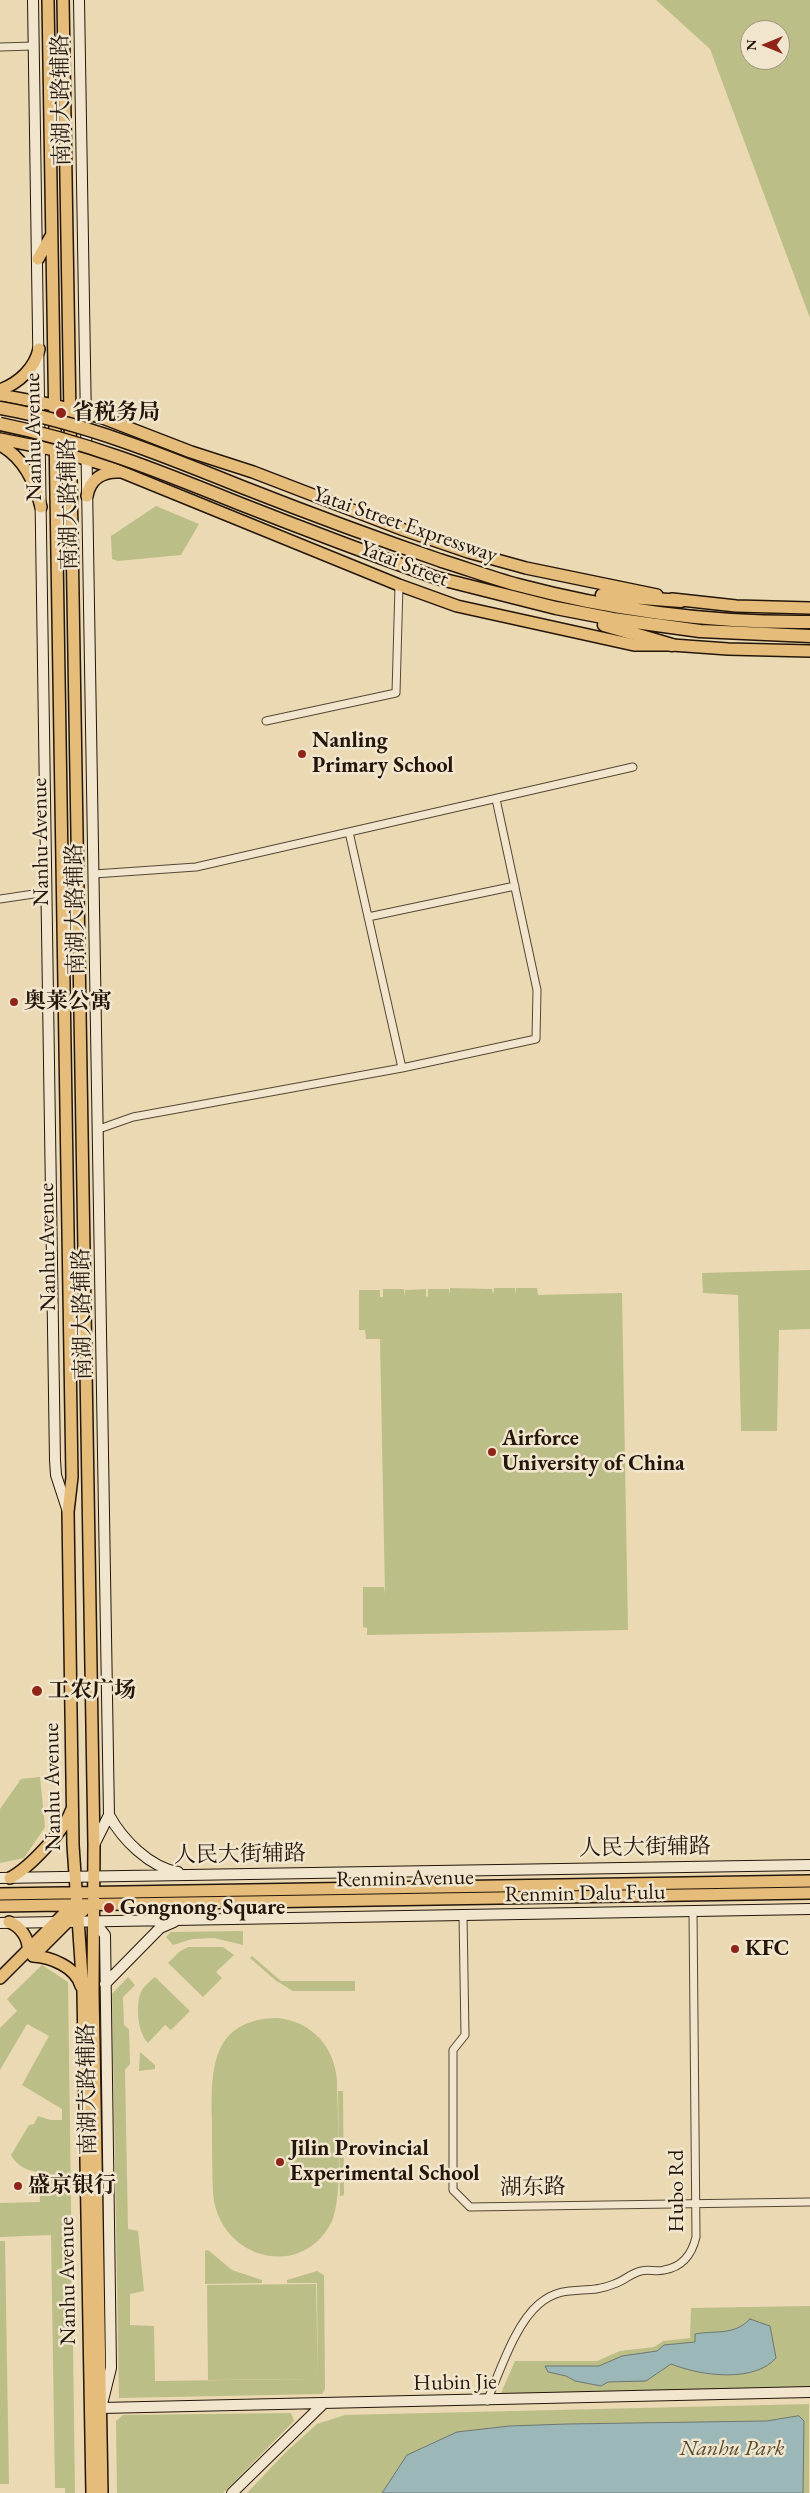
<!DOCTYPE html>
<meta charset="utf-8">
<style>
body{margin:0}
#map{position:relative;width:810px;height:2493px;overflow:hidden;background:#ead9b2;font-family:"EB Garamond",serif}
canvas{display:block}
.north{position:absolute;left:740px;top:20px;width:50px;height:50px;box-sizing:border-box;background:#f1e6cd;border:1px solid #9f937f;border-radius:50%;rotate:270deg;font-size:14px;font-weight:700;line-height:20px;text-align:center;color:#24160a}
.north::after{content:'';display:block;margin:auto;width:18px;height:22px;background:#8f2418;clip-path:polygon(50% 0,100% 100%,50% 72%,0 100%)}
</style>
<div id="map">
<canvas width="810" height="2493"></canvas>
<div class="north">N</div>
</div>
<script>
const g = document.querySelector('canvas').getContext('2d');
g.lineJoin = 'round';
function paint(path, color) { g.fillStyle = color; g.fill(path, 'evenodd'); }
function stroke(path, color, width, dash) { g.strokeStyle = color; g.lineWidth = width; g.lineCap = dash ? 'butt' : 'round'; g.setLineDash(dash || []); g.stroke(path); }
function write(font, color, halo, rows, align = 'center') {
  g.font = font + ' "EB Garamond","Noto Serif SC",serif'; g.lineWidth = 5; g.setLineDash([]); g.textBaseline = 'middle'; g.strokeStyle = halo; g.fillStyle = color; for (const [text, x, y, turn = 0] of rows) {
    g.save(); g.translate(x, y); g.rotate((+turn || 0) * Math.PI / 180); g.textAlign = isNaN(turn) ? turn : align; if (halo) g.strokeText(text, 0, 0); g.fillText(text, 0, 0); g.restore();
  }
}
paint(new Path2D(`
 M656 0H810V318L710 49ZM750 30H780V60H750Z
 M156 506 199 524 181 555 118 561 112 559 111 536Z
 M810 1270V1329L779 1330 777 1431H741L738 1295 703 1293 702 1273Z
 M450 1288 492 1289 493 1295 494 1288H515V1295L516 1288H537L538 1295 622 1293 628 1630 367 1635V1628L363 1627V1587H384L385 1594 380 1339H366L365 1330H359V1290H380V1297H383V1289H404V1297L405 1290 426 1289V1296L428 1297V1289H449L450 1296Z
 M40 1777 45 1827 24 1858 0 1863V1809L21 1779Z
 M243 1931V1945L214 1938 192 1939 173 1945 166 1937 171 1932Z
 M188 1947H223L234 1955 216 1972 222 1978 203 1997 168 1963 179 1952Z
 M252 1956 281 1981H355V1991H293L275 1980 250 1958Z
 M42 1965 68 1982 75 2493H65V2488H55L51 2235 0 2237V2203L40 2202 39 2172C27 2171 17 2166 11 2155L29 2125 34 2124 38 2116 50 2120H62V2109L22 2085 49 2036 27 2024 0 2070V2028L17 2011 7 1999Z
 M128 1977 135 1985 123 1997 124 2025 129 2029 130 2064 125 2070 128 2229 138 2231 144 2291 130 2294V2325L154 2326 155 2381 310 2379 208 2380 207 2285 316 2284 318 2379 317 2283H287V2280L317 2271 324 2275 325 2389 322 2394 119 2398 112 1994Z
 M155 1977 190 2011 171 2030 165 2025 148 2043C138 2033 135 2006 141 1992 144 1986 150 1981 155 1977Z
 M278 2018C312 2022 334 2046 337 2080 337 2112 344 2195 332 2221 302 2282 219 2259 213 2194 212 2170 212 2145 212 2121 211 2069 211 2019 278 2018Z
 M140 2052 155 2065V2069L139 2071Z
 M338 2091H343L344 2195 340 2196Z
 M0 2241H5L9 2484H0Z
 M208 2250 232 2270 262 2280V2283L205 2284V2251Z
 M810 2306V2394L498 2400 515 2361H597L620 2351 654 2347 663 2341 690 2338 691 2308Z
 M809 2404V2493H247L286 2452 317 2424 345 2415Z
 M291 2413 294 2421 223 2493H117L116 2421 123 2415Z`), '#bcbe88');
const water = new Path2D(`
 M750 2319 770 2326 776 2358C754 2383 701 2376 671 2364L646 2381 608 2382 601 2386 575 2381 566 2376 548 2372 545 2366H599L622 2356 657 2351 664 2345 695 2342V2334C716 2330 734 2336 750 2319Z
 M799 2416 804 2421 803 2493H382L407 2455 457 2432 509 2426 567 2424 766 2421Z`);
paint(water, '#9cb7b7');
stroke(water, '#6c7772', 1);
const street = new Path2D(`
 M0 47 34 46
 M266 721 396 693 399 585
 M349 832 402 1068
 M94 874 196 867 633 767
 M0 899 47 892
 M368 917 515 886
 M99 1129 133 1117 402 1068 536 1039 537 990 496 799
 M463 1915 465 2035 453 2050V2190L470 2207 810 2202
 M487 2401C500 2372 515 2324 539 2304 565 2282 587 2296 614 2284 624 2281 631 2273 641 2271 648 2269 657 2272 664 2270 683 2267 692 2254 696 2237L693 1911`);
const secondary = new Path2D(`
 M33 0 55 1460 56 1475 68 1512
 M79 0 109 1815 94 1845
 M109 1815C122 1839 149 1867 178 1872
 M0 1878 810 1865
 M94 1921 105 1935 111 2368 101 2408 810 2392
 M0 1923 810 1909
 M105 1984 160 1928 174 1922
 M232 2493 322 2405`);
const primary = new Path2D(`
 M48 0 72 1477 68 1512 73 1845 83 1992 92 2493
 M63 0 94 1845 93 1991 102 2493
 M38 259 51 236
 M0 390C19 383 35 368 39 349
 M0 395 54 405 103 418 191 452 253 472 404 530 468 552 526 568 657 595
 M0 439 55 450 102 464 399 585 457 606 634 645H672L728 649 810 651
 M0 445C24 458 35 482 41 507
 M87 496C90 479 103 471 120 472
 M672 599 736 606 810 608
 M10 1878C29 1868 64 1831 71 1811
 M0 1894 810 1881
 M0 1906 810 1893
 M9 1922C20 1926 29 1938 28 1950
 M37 1952 68 1921 83 1911
 M33 1956C51 1957 76 1967 81 1986
 M0 1978 75 1903`);
const highway = new Path2D(`
 M442 561C468 569 492 578 518 585 612 610 712 623 810 622
 M437 578 556 608 613 619 700 631 810 636
 M602 595 681 601
 M604 625 672 645`);
stroke(street, '#564734', 9);
stroke(secondary, '#24160a', 12);
stroke(primary, '#24160a', 14);
stroke(highway, '#24160a', 15);
stroke(street, '#f1e6cd', 7);
stroke(secondary, '#f1e6cd', 10);
stroke(primary, '#e5bc79', 11);
stroke(highway, '#e5bc79', 12);
const highwayBridge = new Path2D(`
 M0 408C84 423 163 455 242 487 308 513 375 538 442 561
 M0 424C84 441 159 471 238 503 304 529 370 554 437 578`);
stroke(highwayBridge, '#24160a', 15, []);
stroke(highwayBridge, '#e5bc79', 12);
for (const [x, y, r, color] of [
 [61,413,6,"#8f2418"],
 [302,754,5,"#8f2418"],
 [14,1002,5,"#8f2418"],
 [492,1452,5,"#8f2418"],
 [37,1691,6,"#8f2418"],
 [109,1908,6,"#8f2418"],
 [735,1949,5,"#8f2418"],
 [280,2162,5,"#8f2418"],
 [18,2186,5,"#8f2418"]
]) { const dot = new Path2D(); dot.arc(x, y, r, 0, 2 * Math.PI); g.fillStyle = color; g.fill(dot); stroke(dot, '#f1e6cd', 2); }
write('22px', '#24160a', '#f1e6cd', [
 ["南湖大路辅路",62,100,-91],
 ["Nanhu Avenue",34,437,-91],
 ["南湖大路辅路",69,504,-91],
 ["Yatai Street Expressway",405,525,19],
 ["Yatai Street",404,564,21],
 ["Nanhu Avenue",41,842,-91],
 ["南湖大路辅路",76,909,-91],
 ["Nanhu Avenue",48,1247,-91],
 ["南湖大路辅路",83,1314,-91],
 ["Nanhu Avenue",53,1787,-91],
 ["人民大街辅路",645,1848,-1],
 ["人民大街辅路",240,1855,-1],
 ["Renmin Avenue",405,1879,-1],
 ["Renmin Dalu Fulu",585,1894,-1],
 ["南湖大路辅路",88,2089,-91],
 ["湖东路",533,2188,-1],
 ["Hubo Rd",677,2191,-90],
 ["Nanhu Avenue",68,2281,-91],
 ["Hubin Jie",455,2383,-1]
]);
write('bold 22px', '#24160a', '#f1e6cd', [
 ["省税务局",72,413],
 ["Nanling",312,741],
 ["Primary School",312,766],
 ["奥莱公寓",24,1002],
 ["Airforce",502,1439],
 ["University of China",502,1464],
 ["工农广场",48,1691],
 ["Gongnong Square",120,1908],
 ["KFC",745,1949],
 ["Jilin Provincial",290,2149],
 ["Experimental School",290,2174],
 ["盛京银行",28,2186]
], 'left');
write('italic 22px', '#524830', '#f1e6cd', [
 ["Nanhu Park",732,2449]
]);
</script>
